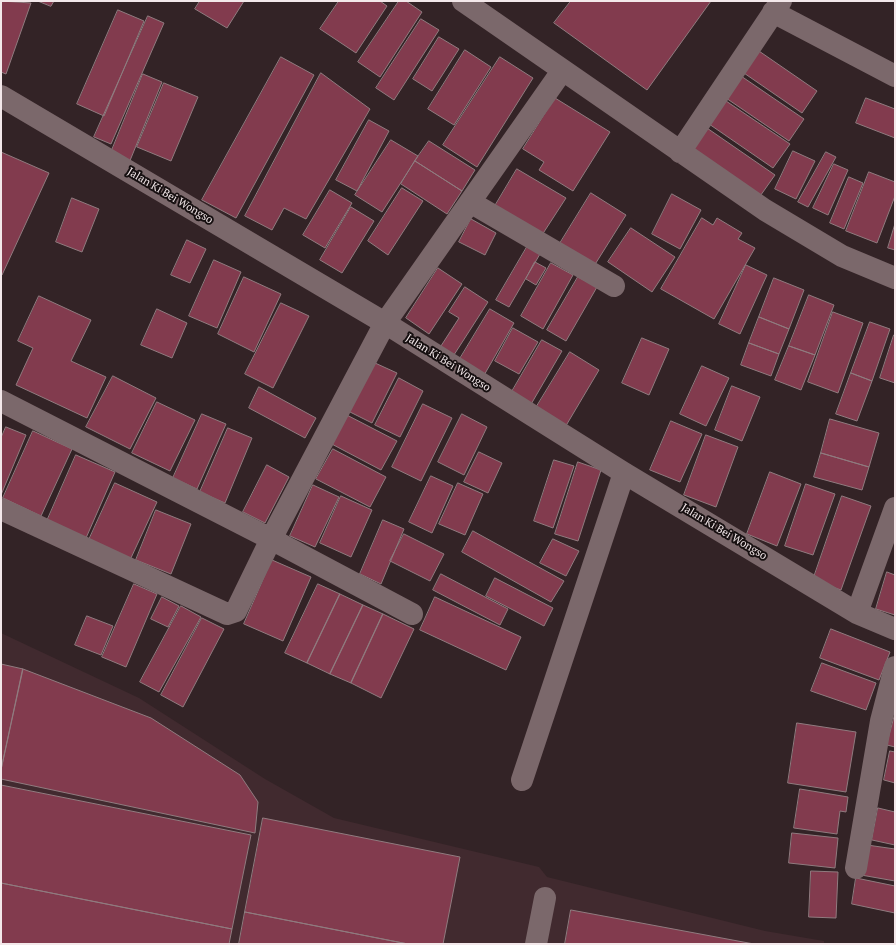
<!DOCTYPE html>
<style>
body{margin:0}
#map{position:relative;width:896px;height:945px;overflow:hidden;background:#332326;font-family:"PT Serif",serif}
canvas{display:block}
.frame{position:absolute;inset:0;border:2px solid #f3e8ea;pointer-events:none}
</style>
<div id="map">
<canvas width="896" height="945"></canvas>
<div class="frame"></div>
</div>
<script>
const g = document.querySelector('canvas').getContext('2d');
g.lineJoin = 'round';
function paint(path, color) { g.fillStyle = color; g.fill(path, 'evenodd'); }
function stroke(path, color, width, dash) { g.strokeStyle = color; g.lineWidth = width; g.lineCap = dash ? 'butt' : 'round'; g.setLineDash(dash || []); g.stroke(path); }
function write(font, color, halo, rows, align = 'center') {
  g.font = font + ' "PT Serif",serif'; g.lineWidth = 4; g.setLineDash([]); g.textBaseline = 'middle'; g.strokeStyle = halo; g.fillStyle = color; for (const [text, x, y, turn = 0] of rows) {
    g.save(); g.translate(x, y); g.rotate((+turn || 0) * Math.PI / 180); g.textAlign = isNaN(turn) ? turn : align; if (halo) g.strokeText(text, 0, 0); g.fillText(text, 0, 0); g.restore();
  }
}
paint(new Path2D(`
 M1 633 139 698 265 779 334 818 539 867 547 877 765 931 824 941V944H1Z`), '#412a2f');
const building = new Path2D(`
 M1 1 31 3 6 74 1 72Z
 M38 1H54L51 6Z
 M200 1H244L227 28 195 9Z
 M339 1H380L387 6 356 53 320 29Z
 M399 1H406L422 12 380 77 358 62Z
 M571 1H711L647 90 554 23Z
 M118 10 144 21 104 116 77 104Z
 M148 16 164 23 111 144 94 137Z
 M421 19 439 30 394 100 376 88Z
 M439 37 459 49 432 91 413 79Z
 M756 49 817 91 802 113 741 71Z
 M465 50 491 67 454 125 428 109Z
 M281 57 314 75 236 218 202 200Z
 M500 57 533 78 477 167 443 145Z
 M321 73 370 109 306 219 284 208 272 230 245 216Z
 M143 74 162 82 129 163 110 155Z
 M738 74 804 119 789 141 723 96Z
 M164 83 198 97 171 161 137 147Z
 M555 98 610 132 573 191 539 170 544 162 523 149Z
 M866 98 895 109V138L856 123Z
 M726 101 790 144 773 168 709 124Z
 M369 120 389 131 357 191 336 180Z
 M704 126 775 175 758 199 686 151Z
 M391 140 418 156 382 212 355 195Z
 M429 141 475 170 462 191 415 161Z
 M793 151 815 161 796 199 775 189Z
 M1 152 49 173 2 275H1Z
 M826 152 836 157 808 207 798 202Z
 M415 161 462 191 447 214 401 184Z
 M834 164 848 170 828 215 813 208Z
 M517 169 566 198 542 235 495 206Z
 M869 172 895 182V196L877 243 846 231Z
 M849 177 863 183 844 229 830 223Z
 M402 188 423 201 388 255 368 241Z
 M330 190 352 203 325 248 303 235Z
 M591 193 626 215 594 266 559 245Z
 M672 194 701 210 680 249 652 234Z
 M72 198 99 209 82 252 56 242Z
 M351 207 374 221 342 273 320 260Z
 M702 218 713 225 717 218 742 233 738 239 755 248 714 319 661 289Z
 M471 219 496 233 485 255 459 242Z
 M895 224V250L888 248Z
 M631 228 675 257 652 292 608 262Z
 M187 240 206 249 190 283 171 275Z
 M527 247 540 254 509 307 496 300Z
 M214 260 241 272 217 328 189 316Z
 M535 262 546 268 536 285 526 279Z
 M551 263 573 275 543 329 521 316Z
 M746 265 767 275 740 334 719 324Z
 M438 268 462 284 429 334 406 318Z
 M244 277 281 294 254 352 218 334Z
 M578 277 597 287 566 341 547 330Z
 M774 278 804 290 789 329 759 317Z
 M465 287 488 302 452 358 439 349 459 318 449 312Z
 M809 295 834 305 815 355 789 346Z
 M39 296 91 320 71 361 106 377 87 418 16 385 33 348 18 341Z
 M281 303 309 316 273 388 245 374Z
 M157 309 187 323 172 358 141 345Z
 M490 309 514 323 483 377 458 362Z
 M833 312 863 323 838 393 808 382Z
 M759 317 789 329 779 354 749 343Z
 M870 322 890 329 872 381 851 373Z
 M513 328 538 342 519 374 495 361Z
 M894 335H895V383L880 378Z
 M642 338 669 349 649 395 622 383Z
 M542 340 562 351 530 406 510 395Z
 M749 343 779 354 771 376 741 365Z
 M789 346 815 355 801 390 775 380Z
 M570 352 599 370 564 429 534 411Z
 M375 363 397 373 372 423 350 412Z
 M702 366 729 378 706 426 680 414Z
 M851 373 872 381 857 421 836 414Z
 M113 376 156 398 130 449 86 427Z
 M399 378 423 391 400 437 375 425Z
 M732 386 760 397 742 441 715 430Z
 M259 387 316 418 305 438 249 408Z
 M157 402 195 420 170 471 132 453Z
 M423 404 452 418 421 481 392 467Z
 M341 412 397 441 381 470 326 441Z
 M202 414 226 424 197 489 173 478Z
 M462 414 487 427 464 475 438 462Z
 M830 419 879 433 869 467 821 453Z
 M671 421 702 434 680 482 650 470Z
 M6 427 26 435 1 495V438Z
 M228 428 252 438 225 503 200 492Z
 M33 431 72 449 41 516 3 498Z
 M706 435 738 447 716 507 684 495Z
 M333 449 386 477 370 507 316 479Z
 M479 452 502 463 488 493 464 482Z
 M821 453 869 467 862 490 814 477Z
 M76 455 115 472 86 538 47 521Z
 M554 460 574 466 553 528 534 521Z
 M578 462 601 470 578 541 555 534Z
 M267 465 289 477 265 523 243 512Z
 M770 472 801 484 777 546 747 534Z
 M431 476 453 486 432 533 409 522Z
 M115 483 157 502 130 560 88 542Z
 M458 483 483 494 465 535 439 524Z
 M806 484 835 494 813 555 785 546Z
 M313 485 339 497 315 547 290 536Z
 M341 496 372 510 351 557 320 543Z
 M842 496 871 506 841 590 813 580Z
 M156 510 191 524 171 574 136 560Z
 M383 520 404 529 381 584 360 574Z
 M473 531 564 581 551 602 462 552Z
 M404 534 444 554 430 581 390 561Z
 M553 539 579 551 566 576 540 563Z
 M272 560 311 577 283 641 244 624Z
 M887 572 895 575V615L876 609Z
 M441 574 508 609 500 625 433 590Z
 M495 578 553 608 544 626 486 596Z
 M134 584 157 594 126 667 102 657Z
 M318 584 340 594 307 663 285 653Z
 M340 594 363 605 330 674 307 663Z
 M162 597 179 606 168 627 151 619Z
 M435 597 521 637 506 670 420 630Z
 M363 605 383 614 351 683 330 674Z
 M181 606 201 617 159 692 140 682Z
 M383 614 414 629 381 698 351 683Z
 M87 616 113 626 101 655 75 645Z
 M202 618 224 629 183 707 161 695Z
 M831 629 890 652 879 680 820 658Z
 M822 663 876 683 866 710 811 691Z
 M1 664 23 669 1 770Z
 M23 669 151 718 240 775 258 802 255 833 1 779V770Z
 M895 713V747L887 745Z
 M797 723 856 732 846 792 788 783Z
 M890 751 895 752V783L884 780Z
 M1 785 251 835 232 929 1 883Z
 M800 789 848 797 846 812 840 811 837 834 794 828Z
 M878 808 895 812V845L872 840Z
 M263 818 460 857 443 944H408L245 912Z
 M792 833 838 838 835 868 789 863Z
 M867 845 895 849V881L861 875Z
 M811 871 838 872 836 918 809 917Z
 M856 878 895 886V913L852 904Z
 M1 883 232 929 229 944H1Z
 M571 910 754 944H565Z
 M245 912 408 944H239Z`);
paint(building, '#823b4e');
stroke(building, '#907b7f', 1);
stroke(new Path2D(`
 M463 1 765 210 842 256 895 278
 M773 12 895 76
 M1 96 385 323 624 473 857 613 895 629
 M680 152 781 1
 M470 202 614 286
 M1 401 271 539 412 614
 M1 509 227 614 236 611 271 539 385 323 562 71
 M857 613 895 508
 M522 780 624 473
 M856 868 881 721 895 667
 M536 944 545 898`), '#7b686b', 22);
write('11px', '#f3e8ea', '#160f10', [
 ["Jalan Ki Bei Wongso",170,196,31],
 ["Jalan Ki Bei Wongso",448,363,32],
 ["Jalan Ki Bei Wongso",724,532,31]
]);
</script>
